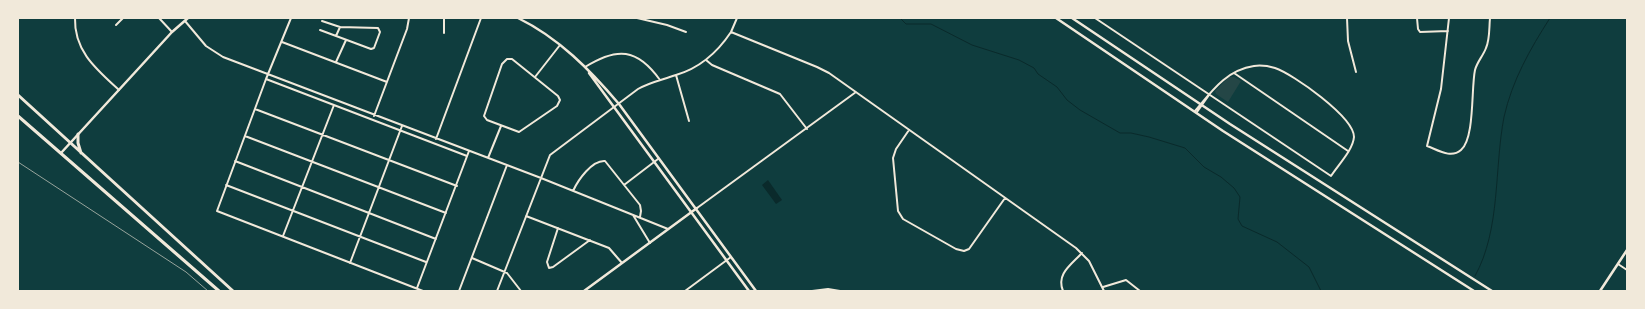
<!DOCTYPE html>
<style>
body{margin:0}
#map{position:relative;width:1645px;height:309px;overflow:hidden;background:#0f3d3e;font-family:"Varela Round",sans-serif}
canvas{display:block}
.frame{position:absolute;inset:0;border:19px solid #f1e9da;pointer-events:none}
</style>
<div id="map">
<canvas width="1645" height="309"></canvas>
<div class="frame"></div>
</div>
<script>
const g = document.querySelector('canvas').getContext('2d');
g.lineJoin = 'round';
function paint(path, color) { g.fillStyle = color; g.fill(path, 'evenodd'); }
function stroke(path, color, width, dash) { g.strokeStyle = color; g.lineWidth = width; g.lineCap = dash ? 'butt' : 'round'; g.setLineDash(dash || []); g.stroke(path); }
paint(new Path2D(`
 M1229 77H1234L1241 81 1228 102 1216 94 1215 91Z`), '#244646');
paint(new Path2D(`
 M768 180 782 200 776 204 762 185Z`), '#0a2a2b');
stroke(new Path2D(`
 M900 18 906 24H931L972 45 1019 60 1034 68 1038 74 1057 87 1067 100 1080 110 1120 133H1131L1149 137 1185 148 1204 167 1221 177 1234 188 1240 197 1238 219 1242 226 1277 242 1309 267 1321 291
 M1475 276C1501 229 1494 169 1504 117 1512 81 1530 49 1550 18`), '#0a2a2b', 1);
stroke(new Path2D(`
 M75 18C74 51 96 69 119 90
 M159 18 172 32
 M291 18 266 79 217 211 423 291
 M637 18 667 25 686 32
 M737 18 731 32 817 67 829 73 1076 248 1089 261 1104 291
 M1095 18 1331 176C1338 165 1353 150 1354 137 1354 117 1293 74 1275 68 1268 66 1261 65 1254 66 1226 70 1211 92 1195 111
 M1151 18H1177
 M1347 18 1348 41 1356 72
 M1417 18 1418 29 1420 32 1448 31
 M1449 18 1441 89 1427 146C1438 150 1451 159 1461 150 1475 138 1471 88 1475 70 1477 62 1483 56 1486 48 1490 39 1489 28 1490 18
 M185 21 206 46 223 57 541 178 668 229
 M116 25 123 18
 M320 30 371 49 374 48 380 32 378 28 340 27 322 21
 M444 33V18
 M336 36 340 27
 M282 42 387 82
 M507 59H512L558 96 560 100 557 106 519 132 487 120 484 116 502 64Z
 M706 60 712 65 780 94 807 129
 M336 62 346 40
 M585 67C617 47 637 48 660 80
 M1234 73 1348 151
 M676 75 689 121
 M535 77 560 45
 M266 79 467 156
 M255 109 457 186
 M1197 112 1209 95
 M374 116 407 29 409 18
 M909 130 896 149 893 158 898 211 903 219 956 249 964 251 969 249 1005 198
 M245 136 446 213
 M436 139 481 18
 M488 158 501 126
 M235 161 436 239
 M226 185 426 262
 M624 185 658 159
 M573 191C578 180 592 160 605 161L640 205 641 211 640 217
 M697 208 856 92
 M633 215 650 243
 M526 216 609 248 622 263
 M558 228 547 262 549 268 553 267 590 240
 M283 236 334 105
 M472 258 507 273 521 291
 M350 263 402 126
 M1618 264 1627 270
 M1103 287 1126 280 1140 291
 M417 288 469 151
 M459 291 507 165
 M497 291 550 155 638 89C650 82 662 80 676 75 700 68 717 53 731 32
 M685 291 731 257
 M812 291 828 289 840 291
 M1063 291C1056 274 1071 265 1082 253`), '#f1e9da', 2);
stroke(new Path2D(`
 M518 18C559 38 590 70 619 104L756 291
 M589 73 749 291
 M61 153 172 32 188 18
 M584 291 697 208
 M1600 291 1627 250`), '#f1e9da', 2.5);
stroke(new Path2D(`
 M1056 18 1223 131 1474 291
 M1072 18 1230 124 1492 291`), '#f1e9da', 2.5);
stroke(new Path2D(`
 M18 95 233 291
 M18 116 219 291
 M78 134V143L81 153`), '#f1e9da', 3);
stroke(new Path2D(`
 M18 162 186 272 208 291`), '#97a49c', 1);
</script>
